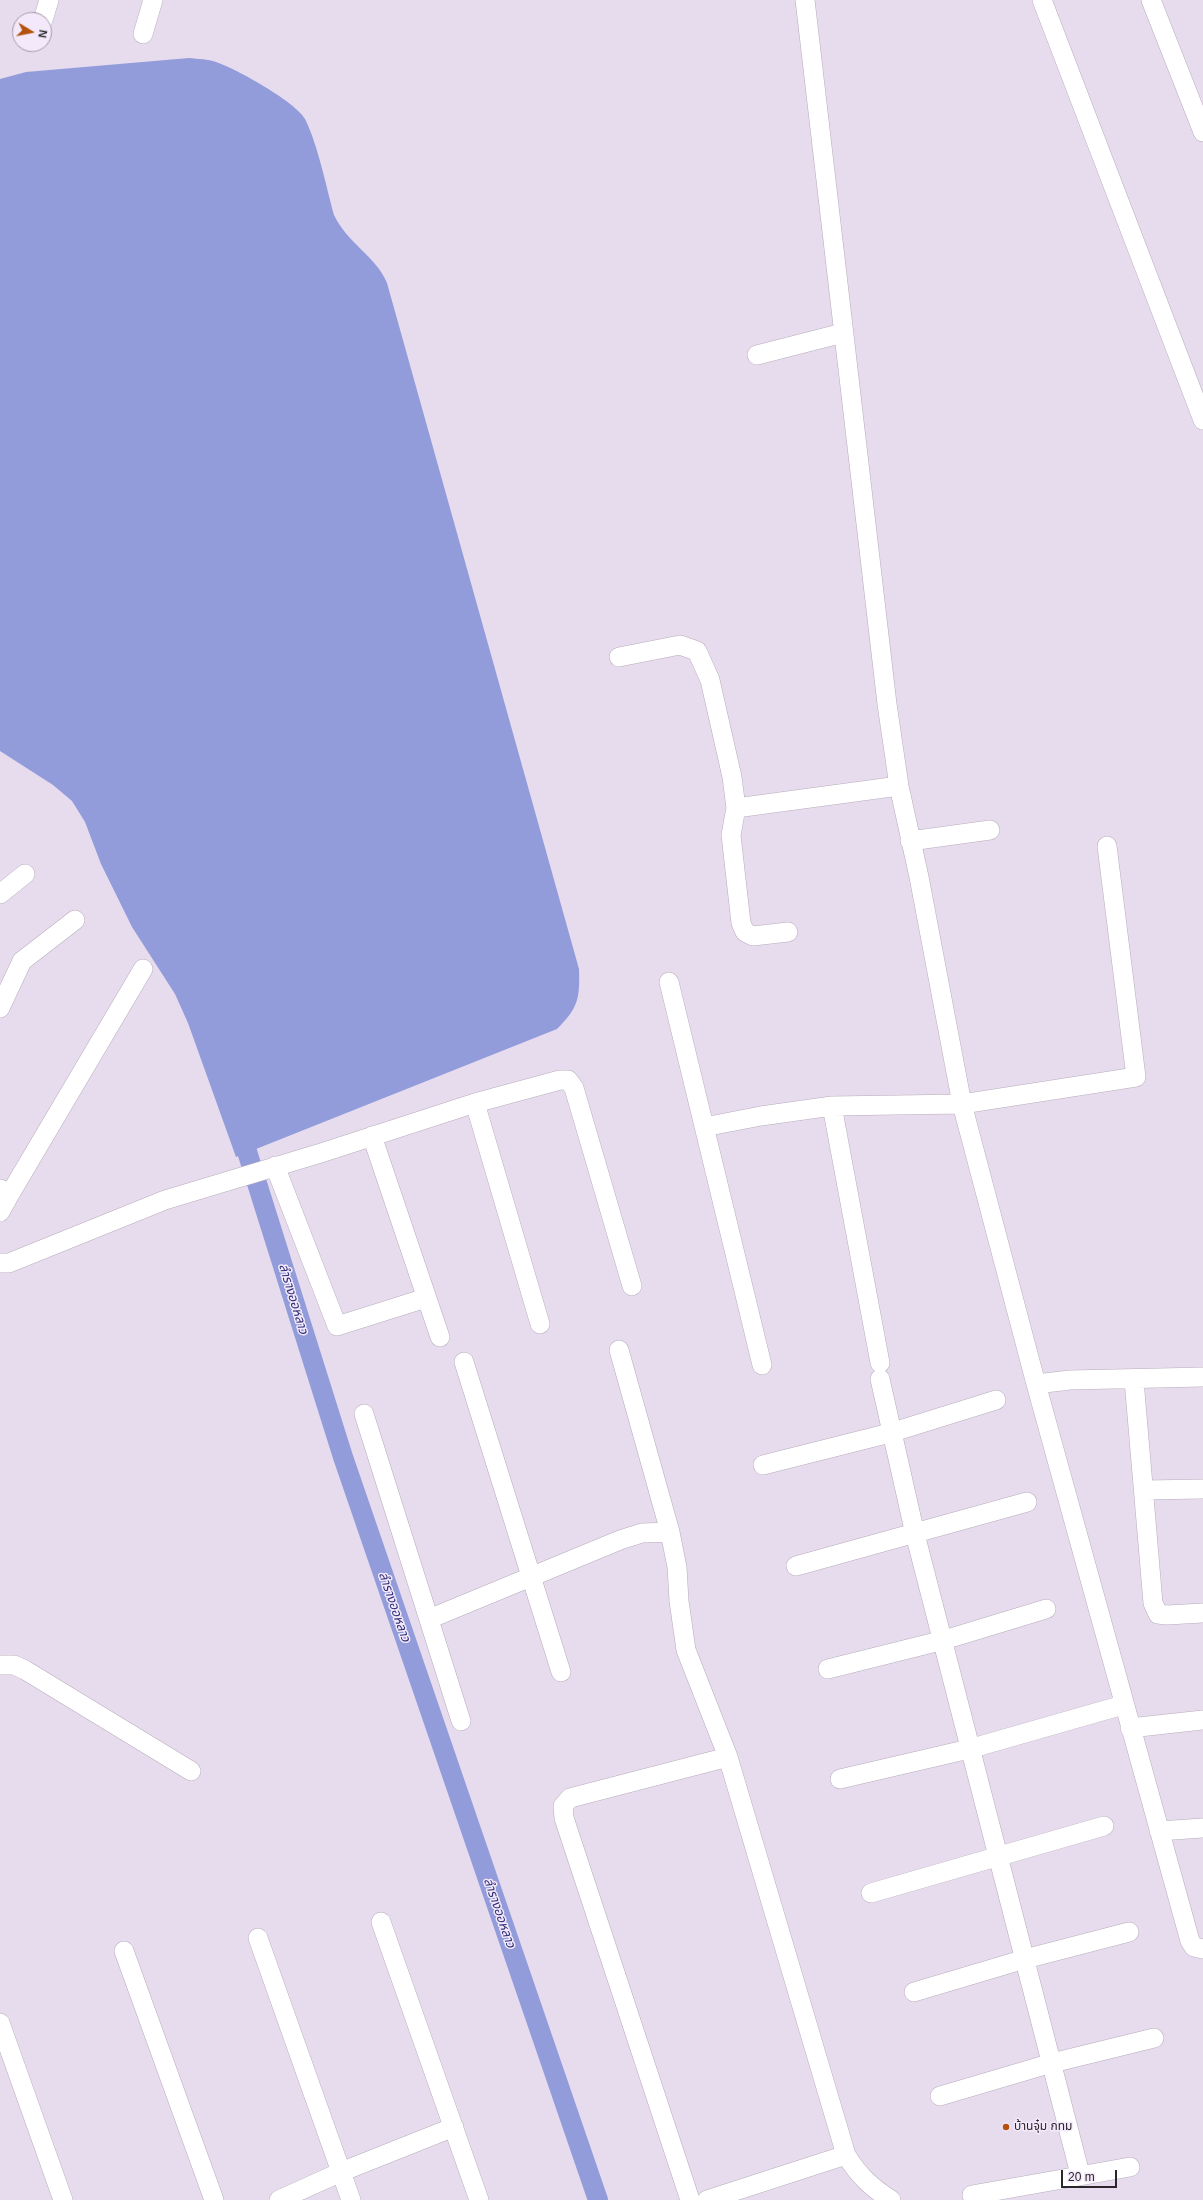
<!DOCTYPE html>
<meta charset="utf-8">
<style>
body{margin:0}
#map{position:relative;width:1203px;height:2200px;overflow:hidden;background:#e7dced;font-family:Arial,sans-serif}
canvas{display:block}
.north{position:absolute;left:12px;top:12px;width:40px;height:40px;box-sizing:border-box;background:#f4e9fa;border:1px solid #a39ba8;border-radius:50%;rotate:100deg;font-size:11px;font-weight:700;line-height:16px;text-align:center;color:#2a262c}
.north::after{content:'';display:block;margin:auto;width:14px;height:18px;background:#b4530f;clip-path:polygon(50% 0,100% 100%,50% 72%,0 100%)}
.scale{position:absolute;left:1061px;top:2170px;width:56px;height:18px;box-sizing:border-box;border:2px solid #2a262c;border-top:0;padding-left:5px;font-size:12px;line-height:14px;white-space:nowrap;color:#2a262c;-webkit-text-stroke:3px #f4e9fa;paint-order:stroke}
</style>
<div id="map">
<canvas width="1203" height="2200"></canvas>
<div class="north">N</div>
<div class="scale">20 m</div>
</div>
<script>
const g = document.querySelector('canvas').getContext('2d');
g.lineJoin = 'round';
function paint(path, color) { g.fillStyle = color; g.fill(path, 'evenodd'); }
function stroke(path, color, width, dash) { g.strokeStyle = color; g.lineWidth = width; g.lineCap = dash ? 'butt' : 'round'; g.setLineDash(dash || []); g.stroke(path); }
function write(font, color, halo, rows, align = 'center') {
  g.font = font + ' Arial,"Noto Sans Thai",sans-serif'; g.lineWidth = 3; g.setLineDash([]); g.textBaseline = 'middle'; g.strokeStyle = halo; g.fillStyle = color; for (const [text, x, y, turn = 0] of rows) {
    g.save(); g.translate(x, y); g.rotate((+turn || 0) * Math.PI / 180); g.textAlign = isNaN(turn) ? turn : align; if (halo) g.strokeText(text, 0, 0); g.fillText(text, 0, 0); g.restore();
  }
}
paint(new Path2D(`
 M189 58C198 59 208 59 216 62 235 68 296 102 305 119 318 145 326 186 334 215 347 243 376 256 387 283L579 969C580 999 578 1008 557 1029L236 1157 188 1023 175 994 132 927 101 864 85 822 72 801 53 785 0 751V79L26 72Z`), '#929cdb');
stroke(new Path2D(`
 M239 1126 343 1457 598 2200`), '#929cdb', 20);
const minor = new Path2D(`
 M805 0 887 704 899 786 919 877 962 1104 1036 1384 1190 1941 1194 1947 1203 1949
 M1042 0 1203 420
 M1151 0 1203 132
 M43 20 49 0
 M143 34 153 0
 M757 355 843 333
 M619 657 680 645 697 651 710 680 732 777 736 808 731 835 741 923 745 932 753 936 788 932
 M736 808 899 786
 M910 841 990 830
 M0 894 25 874
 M669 982 762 1365
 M0 1008 22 961 75 920
 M475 1103 540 1324
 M832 1106 880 1363
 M704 1127 761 1116 832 1106 962 1104 1136 1077 1107 846
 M372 1136 440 1337
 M275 1166 337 1326 426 1298
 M0 1189 10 1194 143 969
 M0 1212 10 1194
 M0 1263H9L165 1200 321 1153 475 1103 560 1080H568L574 1088 632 1286
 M619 1350 670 1532 677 1567 679 1601 686 1650 728 1757 846 2155C859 2176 871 2187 891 2200
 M464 1362 561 1672
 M880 1379 915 1534 1080 2174
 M1134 1380 1153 1603 1158 1614 1167 1615 1203 1613
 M1036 1384 1070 1380 1203 1377
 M364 1414 461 1721
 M763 1465 890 1433 996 1400
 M1145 1490 1203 1489
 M796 1566 1027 1502
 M429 1619 620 1540 642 1533 670 1532
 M0 1665H14L25 1670 191 1771
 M828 1669 944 1640 1046 1609
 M1130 1728 1203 1720
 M840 1779 969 1749 1123 1705
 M1159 1831 1203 1828
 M871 1893 1104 1826
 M381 1922 479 2200
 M258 1938 351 2200
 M124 1951 214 2200
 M914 1992 1025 1959 1129 1932
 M0 2023 63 2200
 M940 2096 1052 2063 1154 2038
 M972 2195 1130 2167
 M279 2200 341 2172 454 2127
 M690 2200 564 1818 563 1806 570 1798 728 1757
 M707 2200 846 2155`);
stroke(minor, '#b7acbc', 20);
stroke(minor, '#fff', 19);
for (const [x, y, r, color] of [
 [1006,2127,4,"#b4530f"]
]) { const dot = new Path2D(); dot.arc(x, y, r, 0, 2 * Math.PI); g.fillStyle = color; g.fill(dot); stroke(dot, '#f4e9fa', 1.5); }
write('12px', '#2a262c', '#f4e9fa', [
 ["บ้านจุ๋ม กทม",1014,2127]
], 'left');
write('italic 13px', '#2f307a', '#f4e9fa', [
 ["ลำรางออหลาว",293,1299,73],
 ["ลำรางออหลาว",394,1607,71],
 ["ลำรางออหลาว",499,1913,71]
]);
</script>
